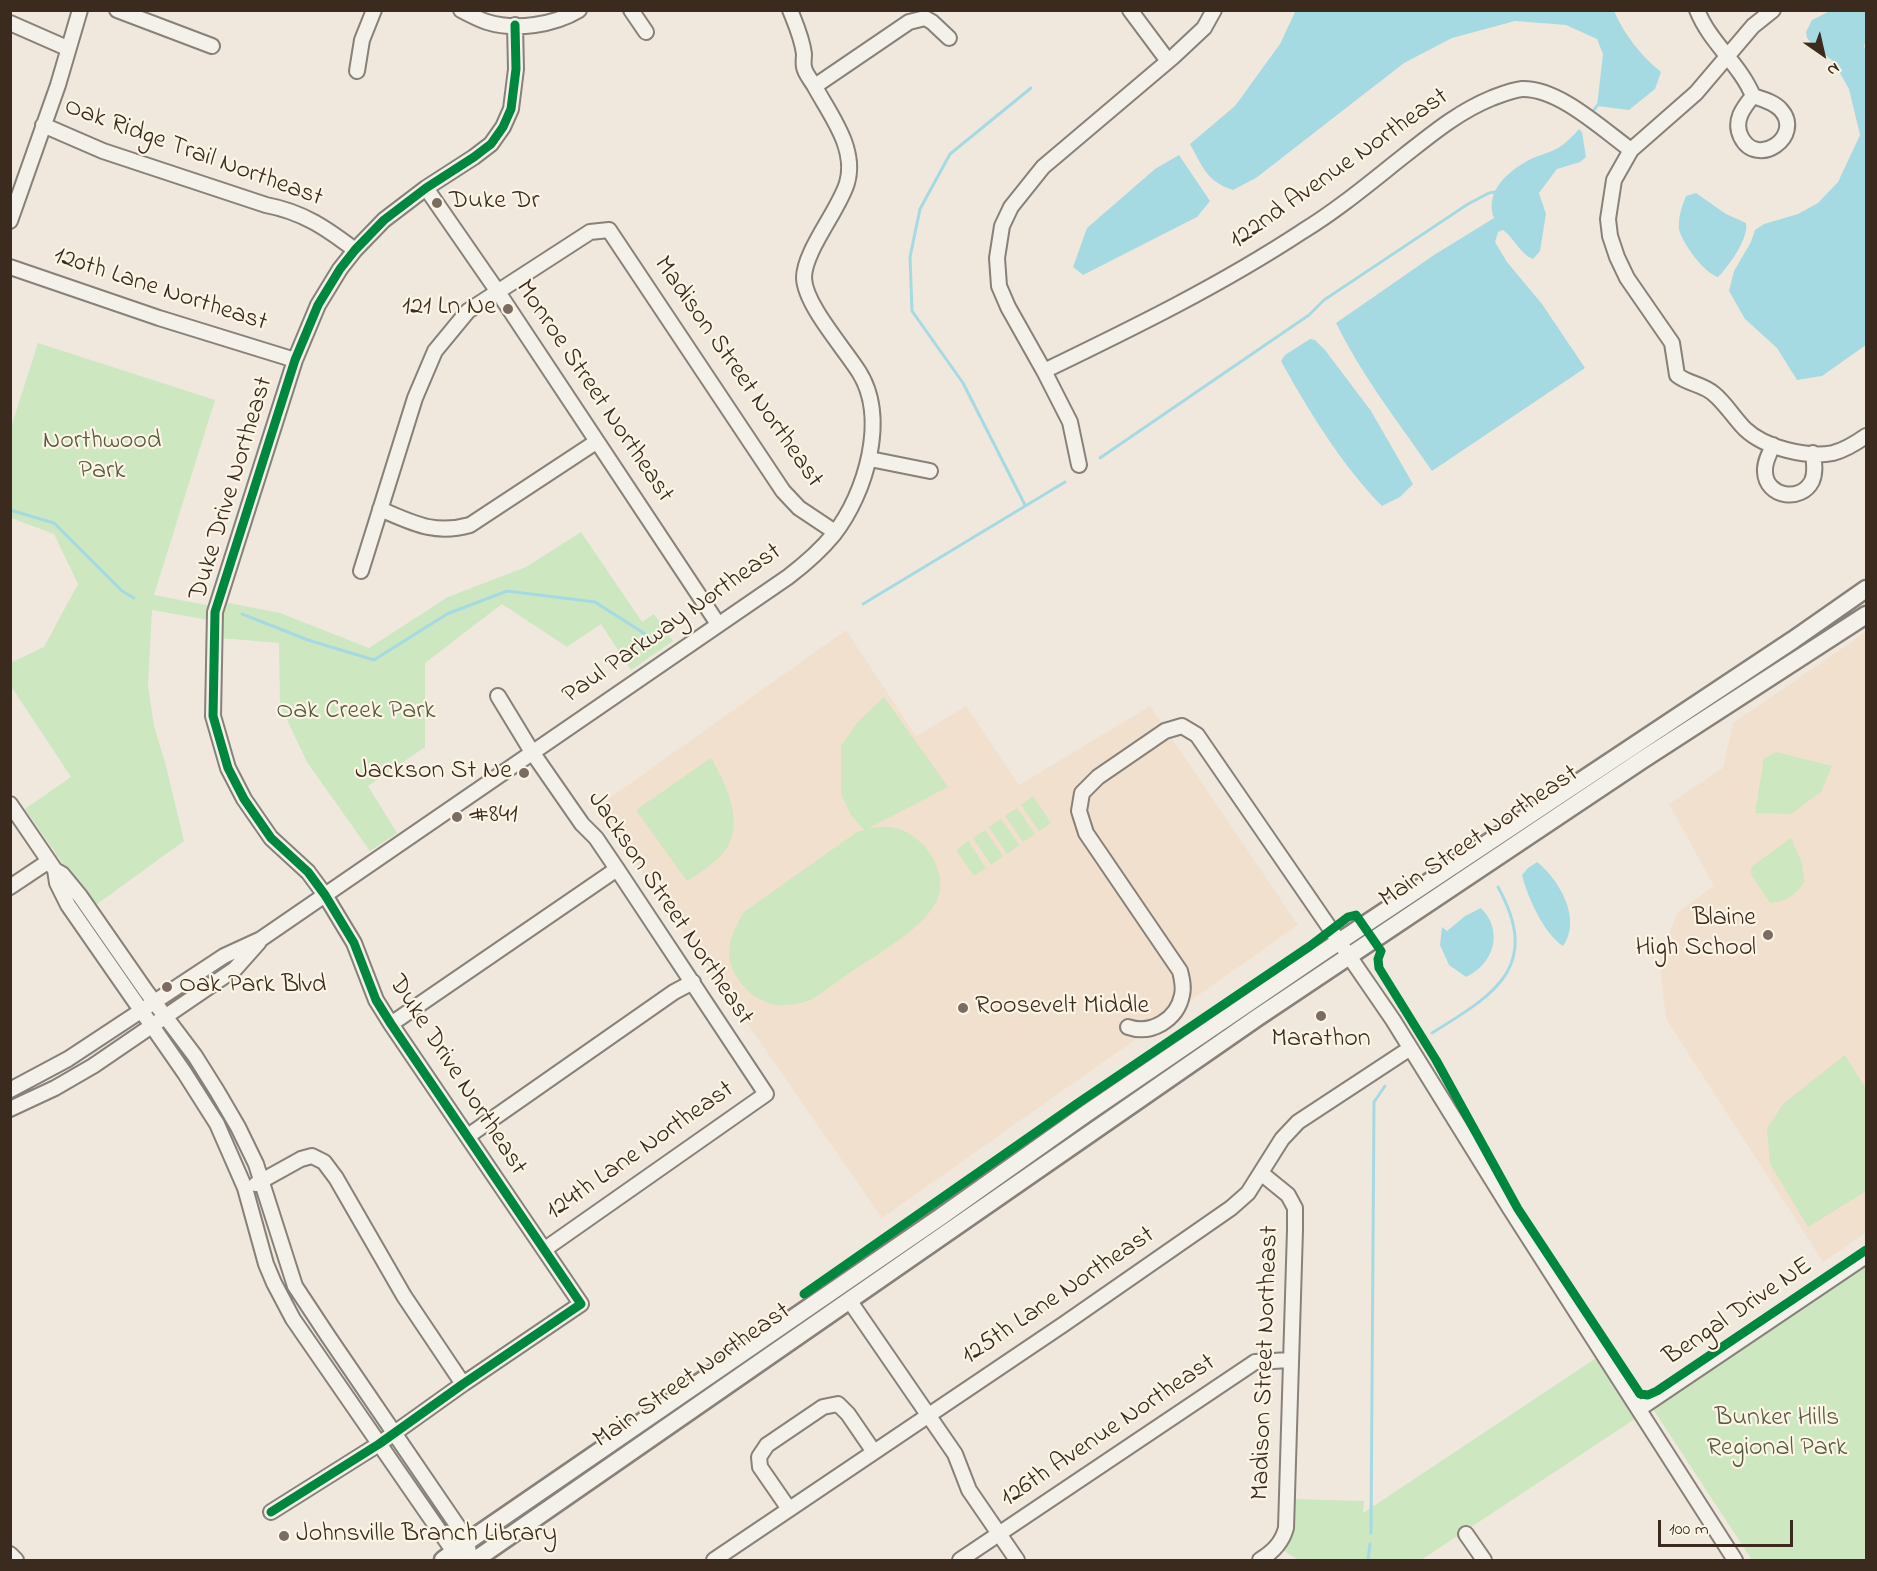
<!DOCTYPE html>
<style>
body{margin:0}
#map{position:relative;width:1877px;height:1571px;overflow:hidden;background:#f0e8dd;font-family:"Indie Flower",sans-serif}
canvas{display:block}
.frame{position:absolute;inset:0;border:12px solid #3b2a1e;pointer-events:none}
.north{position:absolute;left:1793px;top:24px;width:60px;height:60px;-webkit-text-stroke:4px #fcf5e5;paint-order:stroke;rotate:146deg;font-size:16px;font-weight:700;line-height:24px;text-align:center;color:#3b2a1e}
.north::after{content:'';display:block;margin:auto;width:21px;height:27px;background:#3b2a1e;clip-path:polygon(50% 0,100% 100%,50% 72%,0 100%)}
.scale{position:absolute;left:1658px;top:1520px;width:135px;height:27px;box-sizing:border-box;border:3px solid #3b2a1e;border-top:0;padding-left:8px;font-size:18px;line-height:21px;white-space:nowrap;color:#3b2a1e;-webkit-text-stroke:4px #fcf5e5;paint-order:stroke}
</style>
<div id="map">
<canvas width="1877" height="1571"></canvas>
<div class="frame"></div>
<div class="north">N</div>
<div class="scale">100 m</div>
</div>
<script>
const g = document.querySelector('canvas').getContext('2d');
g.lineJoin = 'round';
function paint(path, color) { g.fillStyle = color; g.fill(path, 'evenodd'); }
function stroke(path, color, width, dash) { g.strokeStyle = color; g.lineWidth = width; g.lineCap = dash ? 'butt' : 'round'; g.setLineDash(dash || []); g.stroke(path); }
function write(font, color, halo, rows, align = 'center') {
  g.font = font + ' "Indie Flower",sans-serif'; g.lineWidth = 4.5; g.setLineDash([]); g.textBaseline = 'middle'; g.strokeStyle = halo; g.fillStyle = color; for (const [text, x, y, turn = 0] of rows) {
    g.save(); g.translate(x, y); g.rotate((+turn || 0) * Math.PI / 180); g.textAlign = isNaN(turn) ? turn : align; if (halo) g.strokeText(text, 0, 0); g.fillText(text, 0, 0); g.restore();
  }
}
paint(new Path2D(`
 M846 630 916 736 966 706 1019 785 1150 706 1298 925 882 1218 597 807Z
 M1866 632V1233L1823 1262 1666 1019 1659 958 1678 912 1714 886 1669 804 1723 768 1733 723Z`), '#f2e0ce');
paint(new Path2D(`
 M38 343 215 400 154 595 211 606 209 620 152 610 148 686 154 726 165 762 184 841 93 907 25 809 71 777 11 686 10 663 44 647 78 584 54 534 11 518V427Z
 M581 532 642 622 654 614 673 641 631 670 601 624 567 647 502 604 425 663V747L368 786 397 833 370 851 307 762 280 705 279 643 219 638 224 602 280 613 369 648 448 597 526 567Z
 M884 697 948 787 869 828C875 828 884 826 891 827 921 831 949 869 938 898 925 929 875 955 848 974 836 982 823 993 810 1000 804 1003 795 1004 788 1005 771 1008 751 997 741 983 721 958 729 937 744 912L857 832 864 830 851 815 841 794V746L857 723Z
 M1776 752 1832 766 1821 792 1791 814 1755 813 1764 758Z
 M711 758C726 783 746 826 724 852 714 864 700 873 687 881L636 810Z
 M1033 796 1051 823 1039 831 1021 805Z
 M1017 808 1035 834 1023 842 1005 816Z
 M1001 819 1019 845 1007 854 989 827Z
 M985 830 1003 856 991 865 973 838Z
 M1791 838 1802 863 1804 882C1796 895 1786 902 1770 903L1751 874V867Z
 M968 841 986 868 974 876 956 850Z
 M1845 1055 1866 1089V1191L1808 1227 1770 1164 1767 1128 1784 1103Z
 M1866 1266V1560H1752L1653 1409Z
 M1596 1358 1635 1419 1421 1560H1298L1283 1550 1291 1534 1293 1499 1364 1501 1363 1513Z`), '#cde7c0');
paint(new Path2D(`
 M1296 10 1614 11C1624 34 1641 56 1661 72L1655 89 1629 110 1597 106 1603 54 1597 39 1566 25 1515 21 1452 38 1404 63 1256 178 1233 190C1206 181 1203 167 1190 144L1235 106 1280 44Z
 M1830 11H1866V40L1864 46 1866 52V345L1822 376 1797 380 1777 348 1745 319 1729 291 1734 271 1751 242 1755 230 1764 224 1798 214 1818 203 1838 182 1860 135 1849 89 1833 61 1818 50 1807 38 1806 32 1812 20Z
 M1579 129 1582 132 1586 157 1580 162 1557 169 1539 193 1546 214 1540 251 1533 259C1519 253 1515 239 1503 230L1498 232 1495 242 1507 262 1542 304 1585 368 1432 471C1399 423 1362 376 1336 323L1434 255 1494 218C1485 195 1503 175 1524 163 1534 156 1547 154 1558 148 1566 143 1573 136 1579 129Z
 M1179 155 1210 201 1197 217 1083 275 1073 267 1087 228 1155 169Z
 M1696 193 1726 214 1746 223C1749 238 1729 266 1718 277 1704 273 1682 243 1679 229 1678 217 1682 206 1686 196Z
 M1310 339 1315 340 1325 350 1371 411 1413 484 1400 497 1382 506C1343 467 1308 410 1281 361L1285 355Z
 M1537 862C1560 880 1582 920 1563 946 1544 934 1527 896 1522 875L1528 868Z
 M1481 908C1504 931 1494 964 1466 977L1449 965 1440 945 1442 927 1447 931 1465 916Z`), '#a6dae2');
stroke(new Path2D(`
 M1594 110 1599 103
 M1100 458 1309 315 1324 300 1468 204 1489 193 1496 192
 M1025 505 963 383 912 311 910 257 920 209 950 154 1031 88
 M10 510 54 523 122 591 134 598
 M863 604 1065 482
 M242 614 308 640 374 660 447 614 507 591 595 602 653 639
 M1432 1033C1495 994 1542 967 1498 887
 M1371 1533 1374 1102 1385 1086
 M1368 1560 1370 1544`), '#a6dae2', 3);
const minor = new Path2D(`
 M117 10 212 46
 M461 10C469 14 478 19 487 22 516 31 554 25 579 10
 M631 10 646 32
 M1130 10 1168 61
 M1697 10C1710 43 1740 64 1753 96 1762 99 1774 102 1781 110 1804 136 1757 169 1741 137 1733 121 1743 108 1753 96
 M1773 10 1753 26 1696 93 1631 150 1614 180 1608 219 1610 236 1617 257 1627 278 1672 343 1677 375C1688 384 1703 384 1714 394 1726 404 1734 418 1745 429 1765 448 1807 458 1833 453 1845 450 1856 443 1866 436
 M10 23 67 48
 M357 71 362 40 374 10
 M815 86 909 22 925 18 932 22 949 38
 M43 125 103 151 266 205C303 212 326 228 355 250
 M426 188 498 292 718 624
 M10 221 58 85 80 10
 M10 267 159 318 295 360
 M1044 371C1133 328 1221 285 1303 231 1339 209 1372 181 1405 155 1433 133 1458 112 1492 98 1500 95 1512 90 1522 89 1559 88 1602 129 1631 150
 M1773 445C1770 453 1764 462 1765 472 1766 497 1801 503 1812 481 1816 472 1814 462 1813 453
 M870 459 930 471
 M1079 465 1070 422 1044 371 1008 307 999 286 997 258 1002 226 1011 207 1043 167 1173 57 1204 28 1214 10
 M380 509C413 523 434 535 470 525L596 442
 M361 571 415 398 435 351 468 311 590 232 609 230 783 491 799 508 835 532
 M498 696 532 752 582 824 596 838 617 869 766 1094 545 1249
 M10 804 55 870 57 883 68 905 184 1072 217 1124 245 1188 266 1264 274 1283 293 1319 454 1552 466 1560
 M55 870 62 874 80 896 146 991 195 1056 217 1091 238 1127 256 1164 295 1286 328 1336 459 1528 467 1542 469 1552
 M10 887 49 861
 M391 1024 617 869
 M1128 1027C1151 1035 1177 1020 1182 995 1184 987 1182 979 1180 971L1086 833 1079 811 1082 793 1098 777 1165 731 1182 726 1197 735 1393 1020 1509 1207 1735 1560
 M10 1090 68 1059 224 956 261 939 788 577C805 564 821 550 834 534 866 493 888 418 859 372 844 348 805 305 804 278 804 251 839 210 847 183 857 149 831 116 815 87 812 81 805 74 804 67 803 63 804 58 804 54 802 38 796 25 790 10
 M10 1109 55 1088 93 1066 235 969 259 942
 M468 1136 674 992 693 982
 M256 1184 301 1159 312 1156 324 1162 336 1178 404 1296 463 1384
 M849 1300 955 1454 969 1490 1017 1560
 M1639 1409 1866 1256
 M789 1509 760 1467 759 1457 767 1445 823 1407 838 1404 848 1414 874 1452
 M271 1512 379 1444 463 1384 581 1304 391 1024 376 1000 354 943 325 895 308 872 271 838 244 799 228 768 213 716 215 612 295 360 318 305 340 269 355 250 384 220 426 188 474 157 491 144 503 127 511 109 516 69 515 25
 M1466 1534 1484 1560
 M10 1554 16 1560
 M714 1560 1064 1324 1231 1208 1248 1193 1282 1139 1298 1122 1409 1049
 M960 1560 1255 1362 1290 1360
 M1260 1560C1273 1552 1282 1543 1286 1528L1295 1230V1208L1288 1195 1261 1173`);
const major = new Path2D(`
 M443 1560 467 1542 939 1218 1087 1113 1322 953 1793 640 1866 589
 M475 1560 1258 1017 1642 760 1866 615`);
stroke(minor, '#888179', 18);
stroke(major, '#888179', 21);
stroke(minor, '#f4f0ea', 14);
stroke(major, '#f4f0ea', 16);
stroke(new Path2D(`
 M804 1294 1078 1103 1310 946 1348 917 1356 915 1381 951 1378 959 1379 968 1436 1060 1518 1209 1640 1394 1648 1395 1657 1391 1866 1250
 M271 1512 379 1444 463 1384 581 1304 391 1024 376 1000 354 943 325 895 308 872 271 838 244 799 228 768 213 716 215 612 295 360 318 305 340 269 355 250 384 220 426 188 474 157 491 144 503 127 511 109 516 69 515 25`), '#00873e', 9);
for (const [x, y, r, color] of [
 [437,203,6,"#7a6c61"],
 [508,309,6,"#7a6c61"],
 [524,773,6,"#7a6c61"],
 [457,817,6,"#7a6c61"],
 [1768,935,6,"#7a6c61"],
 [167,987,6,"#7a6c61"],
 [963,1008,6,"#7a6c61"],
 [1321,1016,6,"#7a6c61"],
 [284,1536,6,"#7a6c61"]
]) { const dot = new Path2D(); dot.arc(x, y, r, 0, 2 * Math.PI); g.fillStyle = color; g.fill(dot); stroke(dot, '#fcf5e5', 2); }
write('26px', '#3b2a1e', '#fcf5e5', [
 ["Oak Ridge Trail Northeast",193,154,20],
 ["122nd Avenue Northeast",1340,170,-35],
 ["120th Lane Northeast",160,291,18],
 ["Madison Street Northeast",737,373,55],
 ["Monroe Street Northeast",593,392,56],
 ["Duke Drive Northeast",233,489,-73],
 ["Paul Parkway Northeast",673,625,-35],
 ["Main Street Northeast",1480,838,-34],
 ["Jackson Street Northeast",669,909,56],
 ["Duke Drive Northeast",456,1076,57],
 ["124th Lane Northeast",641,1152,-35],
 ["125th Lane Northeast",1059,1297,-34],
 ["Bengal Drive NE",1739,1313,-34],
 ["Madison Street Northeast",1267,1363,-88],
 ["Main Street Northeast",693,1377,-35],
 ["126th Avenue Northeast",1109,1432,-34]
]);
write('26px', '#3b2a1e', '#fcf5e5', [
 ["Duke Dr",449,203],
 ["121 Ln Ne",496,309,"right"],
 ["Jackson St Ne",512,773,"right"],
 ["#841",469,817],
 ["Blaine",1756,920,"right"],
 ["High School",1756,950,"right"],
 ["Oak Park Blvd",179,987],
 ["Roosevelt Middle",975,1008],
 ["Marathon",1321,1041,"center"],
 ["Johnsville Branch Library",296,1536]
], 'left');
write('26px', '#585940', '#fcf5e5', [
 ["Northwood",102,443],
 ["Park",102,473],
 ["Oak Creek Park",356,713],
 ["Bunker Hills",1777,1420],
 ["Regional Park",1777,1450]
]);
</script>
